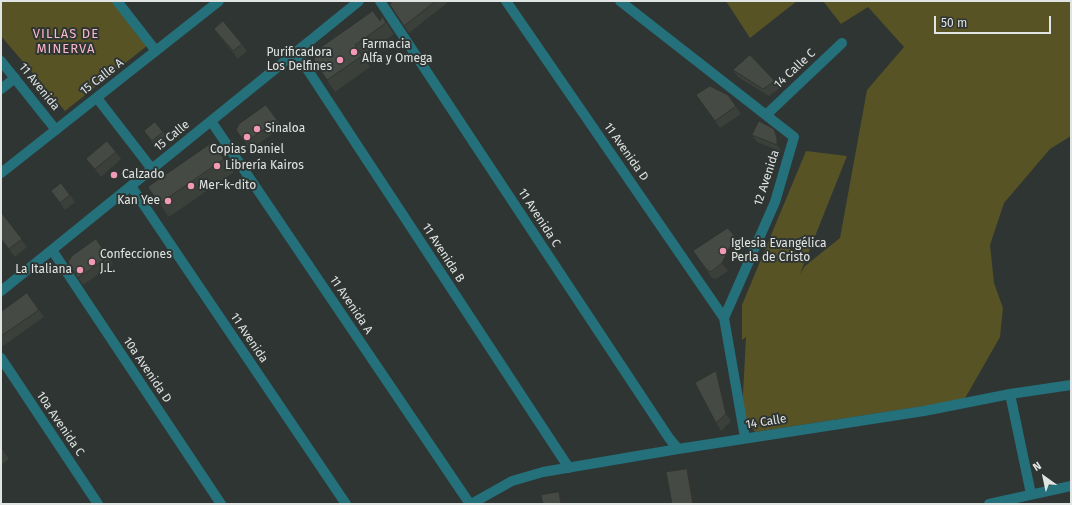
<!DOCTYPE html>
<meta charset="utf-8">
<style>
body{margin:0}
#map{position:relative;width:1072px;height:505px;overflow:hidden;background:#2f3533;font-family:"Fira Sans",sans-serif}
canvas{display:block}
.frame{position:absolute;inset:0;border:2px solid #e0e4e3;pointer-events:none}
.north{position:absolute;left:1024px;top:457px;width:40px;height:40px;-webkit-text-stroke:3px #2f3533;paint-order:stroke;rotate:327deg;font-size:11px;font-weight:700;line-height:16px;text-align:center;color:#e0e4e3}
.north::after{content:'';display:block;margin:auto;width:14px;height:18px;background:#e0e4e3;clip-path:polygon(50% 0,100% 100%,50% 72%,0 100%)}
.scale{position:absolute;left:934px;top:16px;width:117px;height:18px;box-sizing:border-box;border:2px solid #e0e4e3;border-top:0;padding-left:5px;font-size:12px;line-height:14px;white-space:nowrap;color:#e0e4e3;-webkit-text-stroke:3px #2f3533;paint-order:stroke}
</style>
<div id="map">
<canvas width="1072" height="505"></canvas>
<div class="frame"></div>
<div class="north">N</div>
<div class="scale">50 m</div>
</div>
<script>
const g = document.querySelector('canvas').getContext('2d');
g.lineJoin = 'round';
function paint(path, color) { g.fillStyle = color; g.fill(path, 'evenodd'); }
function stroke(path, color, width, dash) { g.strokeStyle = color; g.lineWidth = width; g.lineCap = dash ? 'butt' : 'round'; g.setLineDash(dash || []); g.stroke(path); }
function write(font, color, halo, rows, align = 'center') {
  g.font = font + ' "Fira Sans",sans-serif'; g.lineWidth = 4; g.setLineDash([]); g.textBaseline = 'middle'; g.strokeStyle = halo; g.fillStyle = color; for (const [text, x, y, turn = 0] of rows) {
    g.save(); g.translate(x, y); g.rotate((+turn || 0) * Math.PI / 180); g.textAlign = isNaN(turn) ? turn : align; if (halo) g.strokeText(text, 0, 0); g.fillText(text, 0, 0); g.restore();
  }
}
paint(new Path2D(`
 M1 1H113L148 45 65 111 1 36Z
 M726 1H797L750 38Z
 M823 1H1071V136L1050 149 1004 203 990 245 994 283 1003 308 1000 337 964 400 755 432 742 413 746 337 742 340V305L806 151 847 156 800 274 805 266 840 238 867 90 904 47 868 7 841 24Z`), '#575325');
stroke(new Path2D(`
 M117 1 156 51
 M380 1 669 438 678 449
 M506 1 724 318
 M620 1 794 137 775 202 724 318 745 438
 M296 52 569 468
 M1 61 56 130
 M1 89 15 78
 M97 98 152 169
 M766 115 842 43
 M211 121 470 504
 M1 173 219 1
 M131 186 346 504
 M52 250 221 504
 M1 291 359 1
 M1 358 98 504
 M1010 394 1031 494
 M471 504 512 481 543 472 678 449 924 411 1010 394 1071 385
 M989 504 1071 486`), '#24707b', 10);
paint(new Path2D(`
 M392 1H446L447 3 409 33 390 5Z
 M382 16 394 34 363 56 370 67 335 92 327 80 316 51 380 21Z
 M214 29 242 44 247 51 238 59 219 36Z
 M733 70 775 81 780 88 769 96 738 77Z
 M696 95H728L741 114 720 128Z
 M277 120 282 127 250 150 236 130Z
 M774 129 779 137 782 146V152L757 142 752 135Z
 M144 131 163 132 166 136 154 145Z
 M116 152 121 159 101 177 86 159Z
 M223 155 234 172 169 217 148 187Z
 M51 191 70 195 75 202 65 210Z
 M1 212 27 247 15 257 1 239Z
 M96 239 113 264 83 285 78 278Z
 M740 244 728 271 716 279 712 278 693 251Z
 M27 293 44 317 3 346 1 344V312Z
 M716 371 721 378 731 421 721 431 716 423Z
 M1 447 9 459 1 465Z`), '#3c403b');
paint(new Path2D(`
 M774 129 779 137 782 146V152L777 145Z
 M213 142 223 155 234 172 224 159Z
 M735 237 740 244 728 271 722 263Z
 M716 371 721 378 731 421 726 414Z
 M687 469 692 476 697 504H693Z
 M559 492 564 499 565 504H561Z`), '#313430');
const building = new Path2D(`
 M392 1H436L404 26 390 5Z
 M373 11 380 21 382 16 386 23 355 45 362 56 327 80 314 61 316 51Z
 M223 21 242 44 233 51 214 29Z
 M750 55 775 81 763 89 733 70Z
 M710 86 728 95 736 106 715 121 696 95Z
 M266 105 277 120 245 143 236 130 239 124Z
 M759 121 774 129 777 138V145L752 135Z
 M155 122 163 132 152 141 144 131Z
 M107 141 116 152 95 169 86 159Z
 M213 142 224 159 159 204 148 187Z
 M61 183 70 195 60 203 51 191Z
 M1 212 22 239 9 249 1 239Z
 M728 228 735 237 722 263 711 272 707 270 693 251Z
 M96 239 108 257 78 278 68 262 72 256Z
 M27 293 39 310 1 336V312Z
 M716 371 726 414 716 423 695 383Z
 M1 447 4 452 1 454Z
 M687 469 693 504H672L666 472Z
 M559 492 561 504H543L541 495Z`);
paint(building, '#464a45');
stroke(building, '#313430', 1);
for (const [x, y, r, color] of [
 [354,52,4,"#f09ab5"],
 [340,60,4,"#f09ab5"],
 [257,129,4,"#f09ab5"],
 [247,137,4,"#f09ab5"],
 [217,166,4,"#f09ab5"],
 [114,175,4,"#f09ab5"],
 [191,186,4,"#f09ab5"],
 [168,201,4,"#f09ab5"],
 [723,251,4,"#f09ab5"],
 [92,262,4,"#f09ab5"],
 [80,270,4,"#f09ab5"]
]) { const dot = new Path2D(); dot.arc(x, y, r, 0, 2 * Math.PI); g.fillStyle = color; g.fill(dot); stroke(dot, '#2f3533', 1.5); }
write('12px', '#e0e4e3', '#2f3533', [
 ["Farmacia",362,45],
 ["Alfa y Omega",362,59],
 ["Purificadora",332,53,"right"],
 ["Los Delfines",332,67,"right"],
 ["Sinaloa",265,129],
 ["Copias Daniel",247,150,"center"],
 ["Librería Kairos",225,166],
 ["Calzado",122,175],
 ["Mer-k-dito",199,186],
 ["Kan Yee",160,201,"right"],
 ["Iglesia Evangélica",731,244],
 ["Perla de Cristo",731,258],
 ["Confecciones",100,255],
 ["J.L.",100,269],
 ["La Italiana",72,270,"right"]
], 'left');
write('12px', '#e0e4e3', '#2f3533', [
 ["14 Calle C",795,69,-43],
 ["15 Calle A",102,77,-38],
 ["11 Avenida",39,87,51],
 ["15 Calle",172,136,-39],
 ["11 Avenida D",626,152,55],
 ["12 Avenida",767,178,-72],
 ["11 Avenida C",539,218,57],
 ["11 Avenida B",443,253,57],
 ["11 Avenida A",351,305,56],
 ["11 Avenida",249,338,56],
 ["10a Avenida D",147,370,56],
 ["14 Calle",766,422,-9],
 ["10a Avenida C",60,424,56]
]);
g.letterSpacing = '1px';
write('13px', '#f9b7cb', '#2f3533', [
 ["VILLAS DE",66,34],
 ["MINERVA",66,49]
]);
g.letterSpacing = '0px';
</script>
